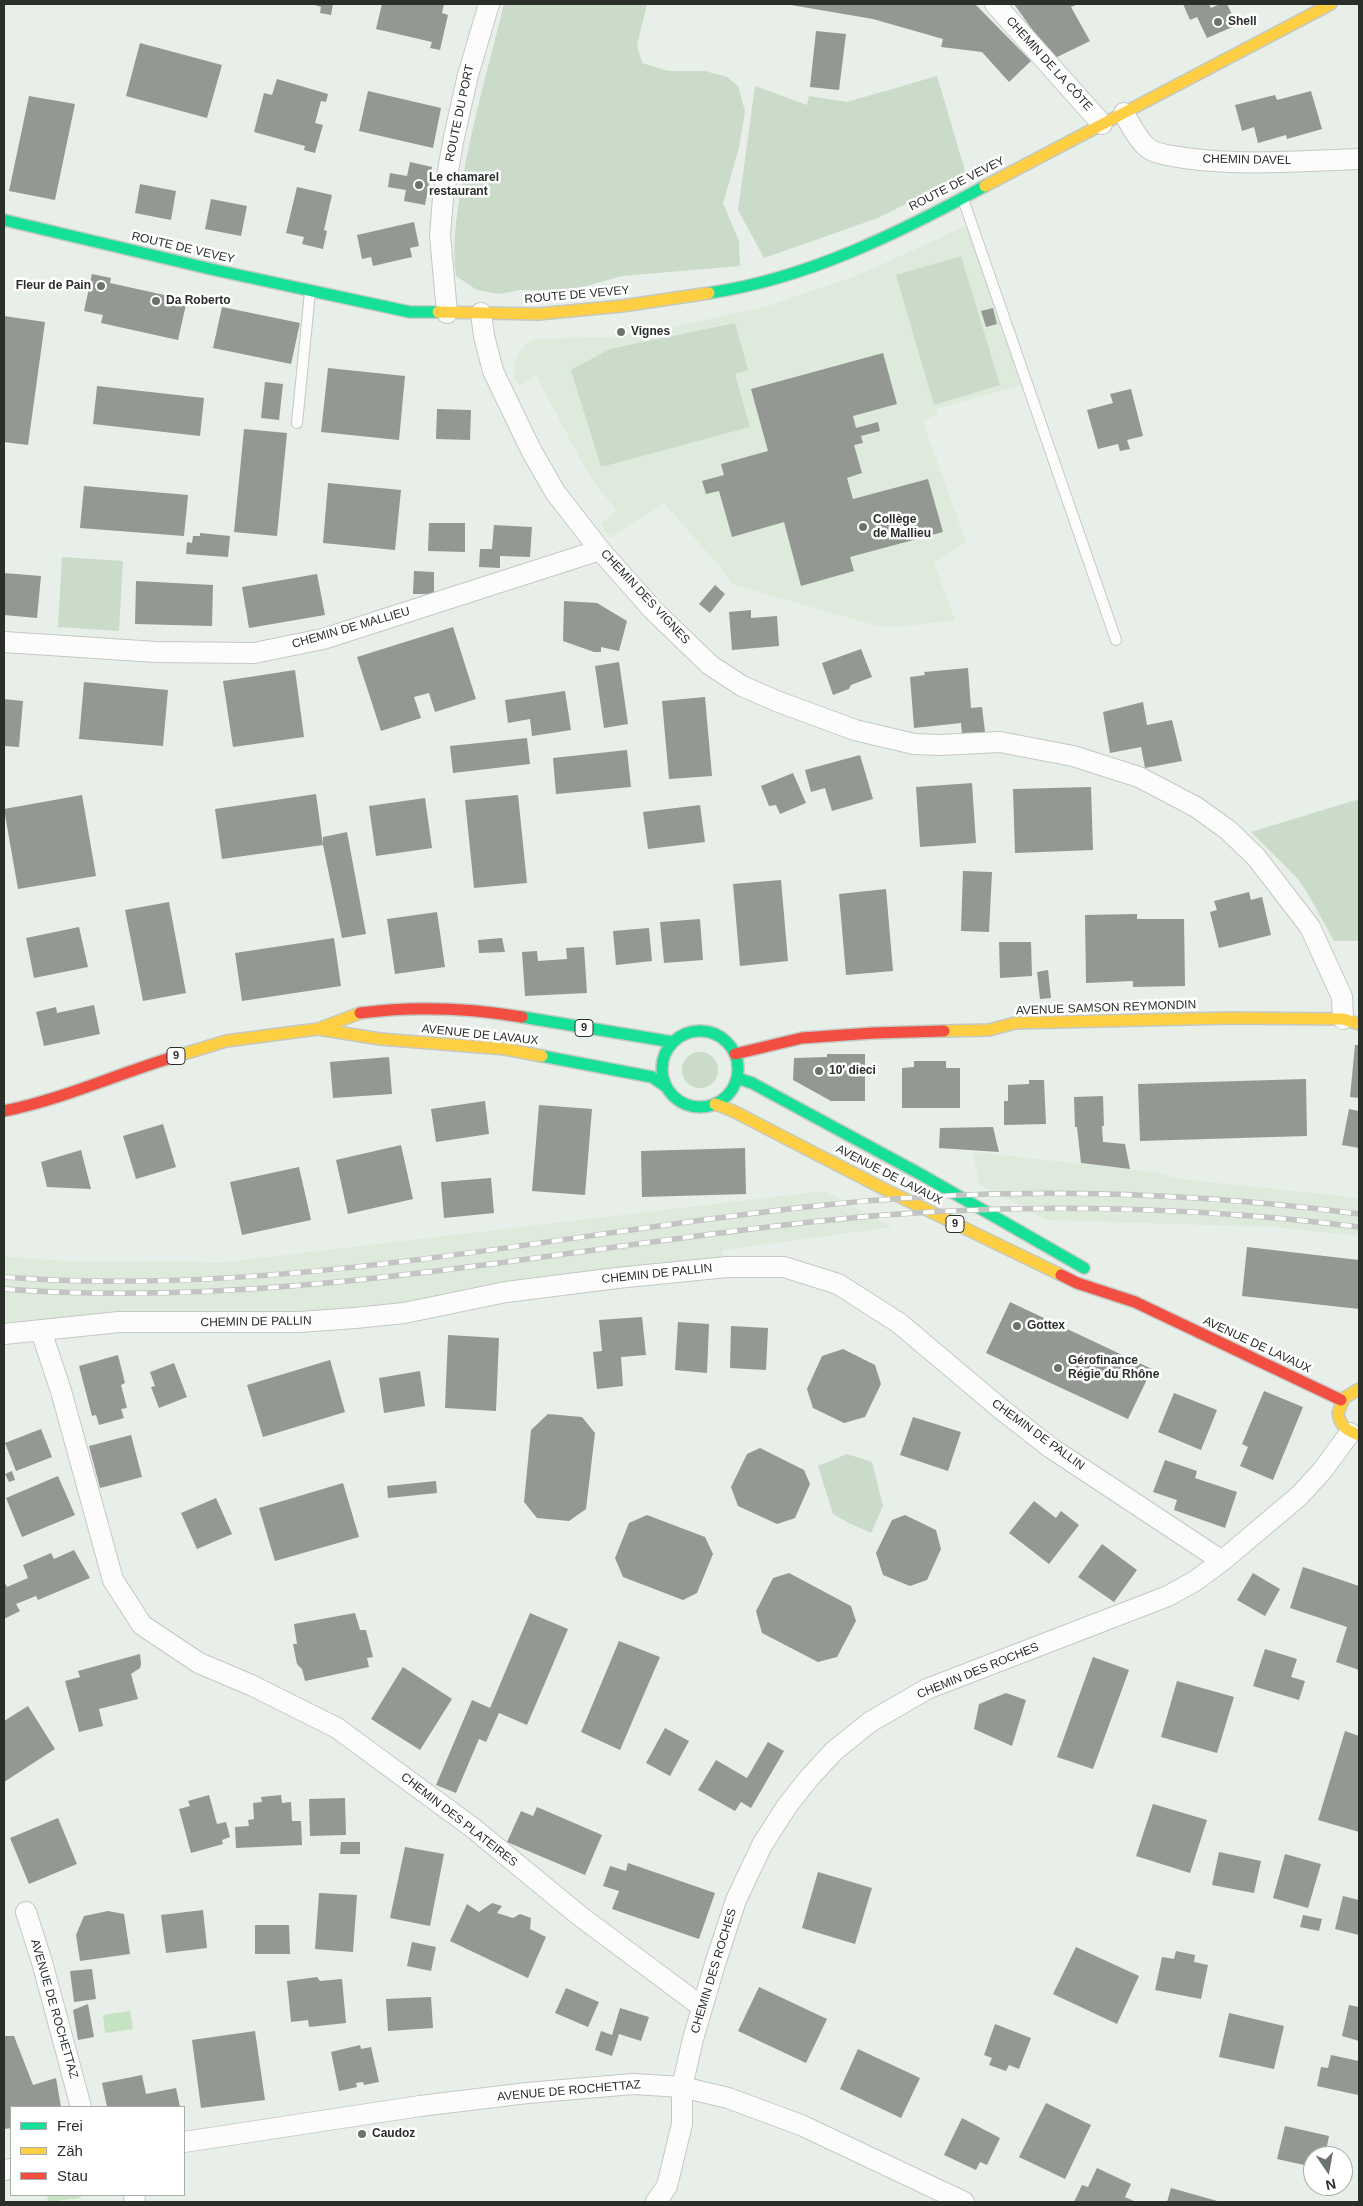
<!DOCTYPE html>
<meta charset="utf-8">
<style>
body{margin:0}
#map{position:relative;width:1363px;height:2206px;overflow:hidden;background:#e8eee8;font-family:Arial,sans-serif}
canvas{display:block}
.frame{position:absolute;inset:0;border:5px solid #2a2f2a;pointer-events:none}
.legend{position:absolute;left:10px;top:2106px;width:175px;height:90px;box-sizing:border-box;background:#fff;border:1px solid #aaacaa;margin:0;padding:6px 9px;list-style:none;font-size:15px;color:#2a2f2a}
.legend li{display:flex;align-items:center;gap:10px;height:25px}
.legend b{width:25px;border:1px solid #aaacaa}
.north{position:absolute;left:1303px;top:2146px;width:50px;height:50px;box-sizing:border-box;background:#fff;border:1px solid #aaacaa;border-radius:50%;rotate:168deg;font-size:14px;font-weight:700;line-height:20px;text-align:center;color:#2a2f2a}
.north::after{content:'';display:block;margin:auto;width:18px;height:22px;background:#6c726c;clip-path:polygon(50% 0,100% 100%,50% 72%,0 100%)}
</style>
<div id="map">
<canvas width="1363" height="2206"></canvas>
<div class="frame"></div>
<ul class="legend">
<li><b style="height:6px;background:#16e098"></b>Frei</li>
<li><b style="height:6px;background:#ffcf43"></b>Zäh</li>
<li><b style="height:6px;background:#f24e42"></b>Stau</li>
</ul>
<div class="north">N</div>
</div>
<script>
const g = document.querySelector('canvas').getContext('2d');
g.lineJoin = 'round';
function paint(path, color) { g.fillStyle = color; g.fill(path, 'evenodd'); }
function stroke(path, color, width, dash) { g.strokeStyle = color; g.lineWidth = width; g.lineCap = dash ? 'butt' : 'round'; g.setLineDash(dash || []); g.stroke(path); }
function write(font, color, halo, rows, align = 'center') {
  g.font = font + ' Arial,sans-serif'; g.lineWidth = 5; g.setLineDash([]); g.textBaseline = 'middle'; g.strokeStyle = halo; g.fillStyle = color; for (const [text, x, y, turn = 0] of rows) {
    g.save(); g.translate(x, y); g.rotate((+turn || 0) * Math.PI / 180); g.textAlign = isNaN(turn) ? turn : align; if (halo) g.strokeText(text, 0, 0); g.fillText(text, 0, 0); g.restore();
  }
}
paint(new Path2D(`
 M968 225 1021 385 936 409 937 415 922 420 966 542 934 563 955 620 906 626H877L732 584 721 568 664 503 610 537 601 524 616 511 585 468 536 375 519 386 515 377V363L519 353 526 344 536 339 612 337 667 328 765 307 861 274Z
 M973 1152 1154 1172 1179 1179 1359 1198V1236L1275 1227 1047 1220 979 1184Z
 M825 1191 892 1227 723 1250 721 1264 411 1306 261 1319 4 1325V1257L80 1262 179 1261 218 1263Z`), '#deeadc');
paint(new Path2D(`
 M504 4H647L637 45 642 63 668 71H705L727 77 738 86 745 111 739 148 723 203 739 241 740 266 622 276 568 291 521 290 499 294 477 290 456 276C452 246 456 218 461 189 471 126 489 65 504 4Z
 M937 76 966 174 878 218 764 258 738 210 755 86 807 105 809 96 847 102Z
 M961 256 1000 385 934 405 896 275Z
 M735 323 748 370 735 374 750 427 601 467 571 370 610 349Z
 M62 557 123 561 119 631 58 627Z
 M1359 799V941H1334L1308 894 1297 878 1251 832Z
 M682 1070a18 18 0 1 1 36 0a18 18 0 1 1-36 0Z
 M847 1454 872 1462 883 1506 871 1533 849 1523 833 1514 818 1466Z`), '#cbdbca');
paint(new Path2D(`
 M130 2011 133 2029 105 2033 103 2015Z
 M47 2195H80L81 2198 48 2202Z`), '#c5e3c3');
paint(new Path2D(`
 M312 4H333L331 15 320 13 321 7Z
 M382 4H444L442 13 448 15 440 50 430 48 432 42 376 29Z
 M785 4H975L1031 61 1009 82 982 52 941 47 943 39 873 19Z
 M1014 4H1078L1071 7 1090 41 1053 59Z
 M1183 4H1209L1211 8 1220 4H1227L1237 25 1207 38 1197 17 1190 20Z
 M816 31 846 34 839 90 810 87Z
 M140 43 222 65 207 118 126 96Z
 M277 79 328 94 326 102 321 101 315 123 323 125 315 153 304 150 305 146 254 132 264 93 272 95Z
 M368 91 441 108 433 148 359 131Z
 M1311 91 1322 129 1287 139 1286 135 1258 143 1254 127 1242 131 1235 105 1275 95 1277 100Z
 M29 96 75 104 55 200 9 191Z
 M410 162 432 167 425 205 404 201 406 190 388 187 390 173 407 176Z
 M140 184 176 191 171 220 135 213Z
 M297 187 332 195 324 230 327 231 323 249 302 244 304 237 286 233Z
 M211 199 247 206 241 236 205 229Z
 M414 222 419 246 410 248 412 257 373 266 371 257 362 259 357 235Z
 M92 274 111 278 110 283 187 300 178 340 101 323 103 315 84 311Z
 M222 307 300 323 291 364 213 348Z
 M993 308 997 324 986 327 981 311Z
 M4 316 45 322 28 445 4 442Z
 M883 353 897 404 853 416 856 428 878 422 880 431 861 436 863 443 854 445 862 473 847 478 853 499 928 479 943 532 850 557 854 571 801 586 784 522 732 537 719 491 706 494 702 481 724 475 721 464 768 451 751 389Z
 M328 368 405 376 399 440 321 432Z
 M265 382 283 384 279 420 261 418Z
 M97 386 204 398 200 436 93 424Z
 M1131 389 1143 436 1127 440 1130 449 1120 451 1118 444 1098 449 1087 410 1113 403 1110 394Z
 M437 409 471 410 470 440 436 439Z
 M244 429 287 433 277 536 234 532Z
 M328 483 401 490 395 550 323 543Z
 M84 486 188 495 184 536 80 528Z
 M429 523H465V552L428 551Z
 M494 525 532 527 530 557 500 556V568L479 567 480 549H492Z
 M200 533 230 536 228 557 186 554 187 542 192 543 193 536H200Z
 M414 571 434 572V594H413Z
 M4 573 41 576 37 618 4 615Z
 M317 574 325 615 249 628 242 587Z
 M136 581 213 585 212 626 135 624Z
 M715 585 725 594 710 613 699 604Z
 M564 601 597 603 627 621 619 651 601 647V652H594L563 641Z
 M751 610V618L777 616 779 646 732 650 729 612Z
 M453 627 476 699 435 712 429 693 414 697 421 718 381 731 357 657Z
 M861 649 872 677 851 685 849 689 833 695 822 663Z
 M619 662 628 724 604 728 595 666Z
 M968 668 971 708 982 707 985 732 962 734 961 723 914 728 910 677 925 675 924 672Z
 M295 670 304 737 233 747 223 681Z
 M84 682 168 690 163 746 79 739Z
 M565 691 571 730 532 736 530 719 508 723 505 700Z
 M705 697 712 776 669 779 662 701Z
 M4 699 23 701 19 747 4 746Z
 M1143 702 1147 725 1172 720 1182 761 1145 768 1141 747 1110 753 1103 712Z
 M527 738 530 764 453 773 450 746Z
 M627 750 631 787 556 794 553 758Z
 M860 755 873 799 832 811 825 788 811 792 805 770Z
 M793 773 806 803 780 814 776 805 769 806 761 786Z
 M972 783 976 843 920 847 916 787Z
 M1091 787 1093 850 1015 853 1013 789Z
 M316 794 323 845V837L347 832 366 934 342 938 323 845 222 859 215 809Z
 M82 795 96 876 18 889 4 809Z
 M518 795 527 883 474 888 465 800Z
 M425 798 432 848 376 856 369 806Z
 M700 805 705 842 648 849 643 812Z
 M963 871 992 872 989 932 961 931Z
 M781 880 788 961 740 966 733 884Z
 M886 889 893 971 846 975 839 894Z
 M1249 892 1251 900 1262 897 1271 935 1219 948 1210 912 1217 910 1214 901Z
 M169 902 186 993 143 1001 125 910Z
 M437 912 445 967 395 974 387 919Z
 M1137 914V919H1184L1185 986 1133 987V981L1086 983 1085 915Z
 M700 919 703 960 664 963 660 922Z
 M79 927 88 967 34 978 26 938Z
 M649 928 652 961 616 965 613 931Z
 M334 938 341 986 242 1001 235 953Z
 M502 938 505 952 479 953 478 940Z
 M999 942H1031L1032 976 1000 978Z
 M584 947 587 993 525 996 522 952 537 951 538 961 567 959 566 948Z
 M1048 970 1051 998 1040 999 1037 972Z
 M94 1005 100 1034 44 1046 36 1012 56 1007 57 1013Z
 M1355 1045H1359V1098L1350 1097Z
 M827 1054H865V1101H831L793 1080 794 1058 827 1057Z
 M389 1057 392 1094 333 1098 330 1062Z
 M914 1061H946V1068H960V1108H902V1068L914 1067Z
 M1306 1079 1307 1136 1140 1141 1138 1084Z
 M1029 1080H1044L1046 1124 1004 1125V1101H1008V1085L1029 1084Z
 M1103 1096 1104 1126H1102L1103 1142 1125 1144 1130 1169 1081 1163 1077 1127H1075L1074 1097Z
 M485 1101 489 1134 436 1142 431 1109Z
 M539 1105 592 1109 585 1195 532 1191Z
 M1349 1109 1359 1111V1148L1342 1145Z
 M163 1124 176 1167 136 1179 123 1136Z
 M993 1127 999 1152 939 1148 940 1128Z
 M401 1145 413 1199 348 1214 336 1160Z
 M745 1148 746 1194 642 1197 641 1151Z
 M81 1150 91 1189 47 1187 41 1162Z
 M299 1167 311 1220 242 1235 230 1182Z
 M491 1178 494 1213 444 1218 441 1182Z
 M1247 1247 1359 1260V1309L1242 1296Z
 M1010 1302 1152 1369 1128 1419 986 1353Z
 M642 1317 646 1355 621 1357 623 1386 597 1389 593 1352 602 1351 599 1320Z
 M678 1322 709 1324 707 1373 675 1370Z
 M731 1326 768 1328 766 1370 730 1368Z
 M448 1335 499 1338 496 1411 445 1408Z
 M843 1349 875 1365 881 1384 865 1417 844 1423 813 1408 807 1389 822 1356Z
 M118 1355 125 1383 121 1385 127 1408 121 1409 124 1418 99 1425 96 1415 92 1416 79 1366Z
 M330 1360 345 1412 263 1437 247 1385Z
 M174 1363 187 1397 159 1408 151 1387 155 1386 150 1372Z
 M420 1371 425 1406 384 1413 379 1378Z
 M1264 1391 1303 1407 1273 1480 1240 1466 1248 1447 1242 1444Z
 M1174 1393 1217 1410 1201 1450 1158 1432Z
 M548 1414 582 1417 595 1433 586 1509 569 1521 537 1518 524 1502 531 1430Z
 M913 1417 961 1432 948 1471 900 1455Z
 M41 1429 52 1457 16 1471 5 1443Z
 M131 1435 142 1477 100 1488 89 1446Z
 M760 1448 804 1470 810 1484 795 1518 777 1524 738 1506 731 1487 747 1454Z
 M1165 1460 1197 1471 1195 1478 1237 1492 1225 1528 1174 1510 1177 1500 1153 1492Z
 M12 1471 15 1480 9 1482 5 1474Z
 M58 1476 75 1515 22 1537 6 1498Z
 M436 1481 437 1493 388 1498 387 1486Z
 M343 1483 359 1537 275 1561 259 1508Z
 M216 1498 232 1534 197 1549 181 1513Z
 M1034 1501 1056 1518 1061 1511 1079 1525 1049 1564 1009 1533Z
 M647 1515 705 1537 713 1554 697 1593 683 1600 623 1577 615 1558 629 1523Z
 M905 1515 936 1530 941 1549 927 1580 910 1586 883 1575 876 1553 892 1520Z
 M1102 1544 1137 1570 1114 1602 1078 1577Z
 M74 1550 90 1578 38 1600 36 1596 16 1604 20 1611 4 1619V1581L7 1587 28 1578 23 1565 51 1553 54 1559Z
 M1303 1567 1359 1586V1670L1336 1662 1347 1627 1290 1608Z
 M789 1573 851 1606 856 1621 837 1657 818 1662 762 1633 756 1611 773 1578Z
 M1253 1573 1280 1589 1265 1616 1237 1600Z
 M355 1613 360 1630H366L373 1657 367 1658 369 1667 305 1681 302 1669 297 1664 293 1644H297L294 1624Z
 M530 1613 568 1629 527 1725 499 1713 486 1742 479 1739 456 1793 436 1785 472 1700 490 1708Z
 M619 1641 660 1657 620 1750 581 1732Z
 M1265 1649 1297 1659 1291 1677 1305 1681 1299 1700 1253 1686Z
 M140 1654 141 1664 140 1668 131 1674 138 1699 99 1709 103 1726 79 1732 65 1681 80 1677 78 1671Z
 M1093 1657 1129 1670 1093 1769 1057 1757Z
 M403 1667 452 1699 420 1750 371 1719Z
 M1177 1681 1234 1697 1217 1753 1161 1737Z
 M1006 1693 1026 1700 1012 1746 974 1729 979 1704Z
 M28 1706 55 1749 4 1782V1721Z
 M665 1728 689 1741 670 1776 646 1763Z
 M1345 1731 1359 1736V1832L1318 1820Z
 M768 1742 784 1751 751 1808 741 1802 735 1811 698 1790 716 1760 747 1778Z
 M209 1795 217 1824 226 1822 230 1837 222 1840 223 1844 191 1853 179 1809 190 1806 188 1801Z
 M281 1795 282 1803 291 1802 292 1821H301L302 1845 236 1848 235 1827 249 1826 248 1820 254 1819 253 1803 262 1802 261 1797Z
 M345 1798 346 1835 310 1836 309 1799Z
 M1153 1804 1207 1820 1190 1873 1136 1856Z
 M537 1807 602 1835 585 1875 507 1842 521 1811 533 1816Z
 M58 1818 77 1864 29 1884 10 1838Z
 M341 1842H360V1854H340Z
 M405 1847 444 1854 430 1926 390 1918Z
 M1219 1852 1261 1861 1254 1893 1212 1885Z
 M1285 1854 1321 1864 1308 1908 1273 1898Z
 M628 1863 715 1893 699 1939 612 1909 619 1891 603 1886 610 1866 626 1871Z
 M818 1872 872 1888 855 1944 802 1928Z
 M319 1893 357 1895 353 1952 315 1949Z
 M1343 1896 1359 1900V1935L1335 1929Z
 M492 1903 502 1906 497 1913 513 1918 520 1914 531 1918 530 1929 546 1937 528 1978 450 1941 467 1904 479 1912Z
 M203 1910 207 1948 166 1953 161 1915Z
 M108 1911 124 1914 130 1954 80 1961 76 1935 84 1916Z
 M1303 1915 1322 1919 1319 1931 1300 1927Z
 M255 1925H289L290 1954H255Z
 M412 1942 436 1947 431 1971 407 1966Z
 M1076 1947 1139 1976 1117 2024 1053 1994Z
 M1176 1951 1195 1955 1194 1962 1208 1965 1201 1999 1155 1990 1162 1957 1174 1959Z
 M92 1969 96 1999 74 2002 70 1971Z
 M317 1977 320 1981 342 1979 346 2023 309 2027 308 2020 291 2022 287 1981Z
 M759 1987 827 2019 806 2063 738 2031Z
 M566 1988 599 2002 588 2027 555 2013Z
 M431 1997 433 2028 388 2031 386 1999Z
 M88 2004 94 2037 78 2040 73 2010Z
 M1349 2005 1359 2007V2041L1342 2036Z
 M620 2008 649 2017 641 2041 619 2034 612 2056 595 2050 601 2031 612 2035Z
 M1229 2013 1284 2026 1274 2069 1219 2057Z
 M995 2024 1031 2038 1019 2069 1009 2065 1006 2071 989 2065 992 2058 984 2055Z
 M255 2031 265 2100 201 2108 192 2040Z
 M4 2036H14L33 2085 56 2078 61 2107H11V2128L4 2129Z
 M360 2045 361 2049 371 2047 379 2082 364 2085 363 2082 356 2083 357 2087 339 2091 331 2052Z
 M858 2049 920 2078 901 2118 840 2089Z
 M1331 2055 1359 2061 1358 2095 1317 2086 1321 2067 1328 2068Z
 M142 2075 146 2094 176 2088 180 2107H107L102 2083Z
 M1046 2103 1091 2125 1065 2179 1019 2157Z
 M962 2118 1000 2138 987 2165 980 2162 976 2170 944 2155Z
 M1285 2126 1329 2136 1325 2156H1313V2167L1277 2159Z
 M1097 2168 1131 2184 1125 2197 1136 2202H1074L1082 2185 1088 2187Z
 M1171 2188 1221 2202H1167Z`), '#939893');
const lane = new Path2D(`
 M963 199 1116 640
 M297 423 310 292`);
const street = new Path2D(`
 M995 4 1102 124
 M1124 113C1129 123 1141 145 1151 150 1160 155 1174 156 1184 158 1242 166 1301 161 1359 159
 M447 313 440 235 443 198 454 137 468 75 489 4
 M481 313 484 336 493 371 531 450 555 492 600 550 654 611 710 665 742 686 779 702 855 730 914 744 940 745 1000 742 1073 756 1139 777 1196 807 1228 830 1256 857 1310 927 1342 997 1343 1019
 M4 642 156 652 254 653 323 639 600 550
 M41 1331 61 1391 113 1580 142 1625 199 1663 251 1685 337 1728 473 1828 580 1916 702 2007
 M4 1334 119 1322H300L355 1318 404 1313 506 1292 617 1278 727 1267H784L838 1284 899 1323 1001 1409 1051 1448 1222 1561
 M26 1912 42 1962 81 2107
 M184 2142 420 2106 527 2093 633 2084 682 2087 728 2098 801 2125 964 2202
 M4 2170 11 2169
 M134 2202 135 2195
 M656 2202 667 2186 682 2124V2087L693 2039 715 1964 736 1900 762 1845 787 1806 810 1777 834 1751 870 1722 927 1689 1168 1596 1195 1581 1222 1561 1299 1496 1322 1471 1350 1433`);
const fast = new Path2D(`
 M4 220 215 270 410 312H438
 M709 293C806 279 899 233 985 186
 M522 1017 673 1042
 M662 1069a38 38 0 1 1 76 0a38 38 0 1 1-76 0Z
 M542 1056 652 1077 665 1086
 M737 1078 752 1083 922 1175 1084 1268`);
const slow = new Path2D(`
 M985 186 1331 4
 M438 312 538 314 622 306 709 293
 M318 1029 380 1039 505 1049 542 1056
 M944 1031 989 1030 1015 1023 1231 1018 1343 1019 1359 1024
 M177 1056 226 1041 318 1029 360 1013
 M715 1104 733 1111 886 1190 1061 1275
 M1359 1389 1344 1398 1338 1413C1340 1426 1347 1431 1359 1435`);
const jam = new Path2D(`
 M360 1013C413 1006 469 1008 522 1017
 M735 1054 802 1038 873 1033 944 1031
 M4 1111C64 1099 119 1073 177 1056
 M1061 1275 1077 1283 1135 1302 1341 1400`);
stroke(lane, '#c4c9c4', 12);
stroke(street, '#c4c9c4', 22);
stroke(fast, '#c4c9c4', 14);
stroke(slow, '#c4c9c4', 14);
stroke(jam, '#c4c9c4', 14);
stroke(lane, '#fcfcfc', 10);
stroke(street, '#fcfcfc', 20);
stroke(fast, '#16e098', 11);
stroke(slow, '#ffcf43', 11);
stroke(jam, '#f24e42', 11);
const rail = new Path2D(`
 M4 1277C274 1298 539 1237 806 1207 990 1186 1176 1190 1359 1214
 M4 1289C278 1310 549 1250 820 1221 999 1202 1181 1205 1359 1227`);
stroke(rail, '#c3c5c3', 5.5);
stroke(rail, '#fff', 4, [11]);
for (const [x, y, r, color] of [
 [1218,22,5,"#6c726c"],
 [419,185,5,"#6c726c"],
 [101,286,5,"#6c726c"],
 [156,301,5,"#6c726c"],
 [621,332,5,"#6c726c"],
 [863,527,5,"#6c726c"],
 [819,1071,5,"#6c726c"],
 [1017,1326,5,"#6c726c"],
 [1058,1368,5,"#6c726c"],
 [362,2134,5,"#6c726c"]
]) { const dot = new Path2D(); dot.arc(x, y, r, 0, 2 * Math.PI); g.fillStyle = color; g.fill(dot); stroke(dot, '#fff', 2); }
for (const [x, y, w] of [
 [584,1028,18],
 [176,1056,18],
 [955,1224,18]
]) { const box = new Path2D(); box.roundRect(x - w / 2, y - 8.5, w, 17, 4); g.fillStyle = '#fff'; g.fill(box); stroke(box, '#2a2f2a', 1); }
write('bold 11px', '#2a2f2a', null, [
 ["9",584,1028],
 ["9",176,1056],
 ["9",955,1224]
]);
write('bold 12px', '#2a2f2a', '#fff', [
 ["Shell",1228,22],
 ["Le chamarel",429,178],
 ["restaurant",429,192],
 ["Fleur de Pain",91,286,"right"],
 ["Da Roberto",166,301],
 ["Vignes",631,332],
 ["Collège",873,520],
 ["de Mallieu",873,534],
 ["10' dieci",829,1071],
 ["Gottex",1027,1326],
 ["Gérofinance",1068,1361],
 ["Régie du Rhône",1068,1375],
 ["Caudoz",372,2134]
], 'left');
write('12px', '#2a2f2a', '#fff', [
 ["CHEMIN DE LA CÔTE",1049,64,48],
 ["ROUTE DU PORT",460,113,-78],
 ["CHEMIN DAVEL",1247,160,1],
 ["ROUTE DE VEVEY",957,184,-27],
 ["ROUTE DE VEVEY",183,248,13],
 ["ROUTE DE VEVEY",577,295,-5],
 ["CHEMIN DES VIGNES",645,597,47],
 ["CHEMIN DE MALLIEU",351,628,-16],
 ["AVENUE SAMSON REYMONDIN",1106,1008,-2],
 ["AVENUE DE LAVAUX",480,1035,6],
 ["AVENUE DE LAVAUX",889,1175,27],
 ["CHEMIN DE PALLIN",657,1274,-6],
 ["CHEMIN DE PALLIN",256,1322,-1],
 ["AVENUE DE LAVAUX",1257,1345,25],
 ["CHEMIN DE PALLIN",1038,1435,36],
 ["CHEMIN DES ROCHES",978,1671,-22],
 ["CHEMIN DES PLATEIRES",459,1820,38],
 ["CHEMIN DES ROCHES",714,1971,-73],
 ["AVENUE DE ROCHETTAZ",54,2009,74],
 ["AVENUE DE ROCHETTAZ",569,2091,-5]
]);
</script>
